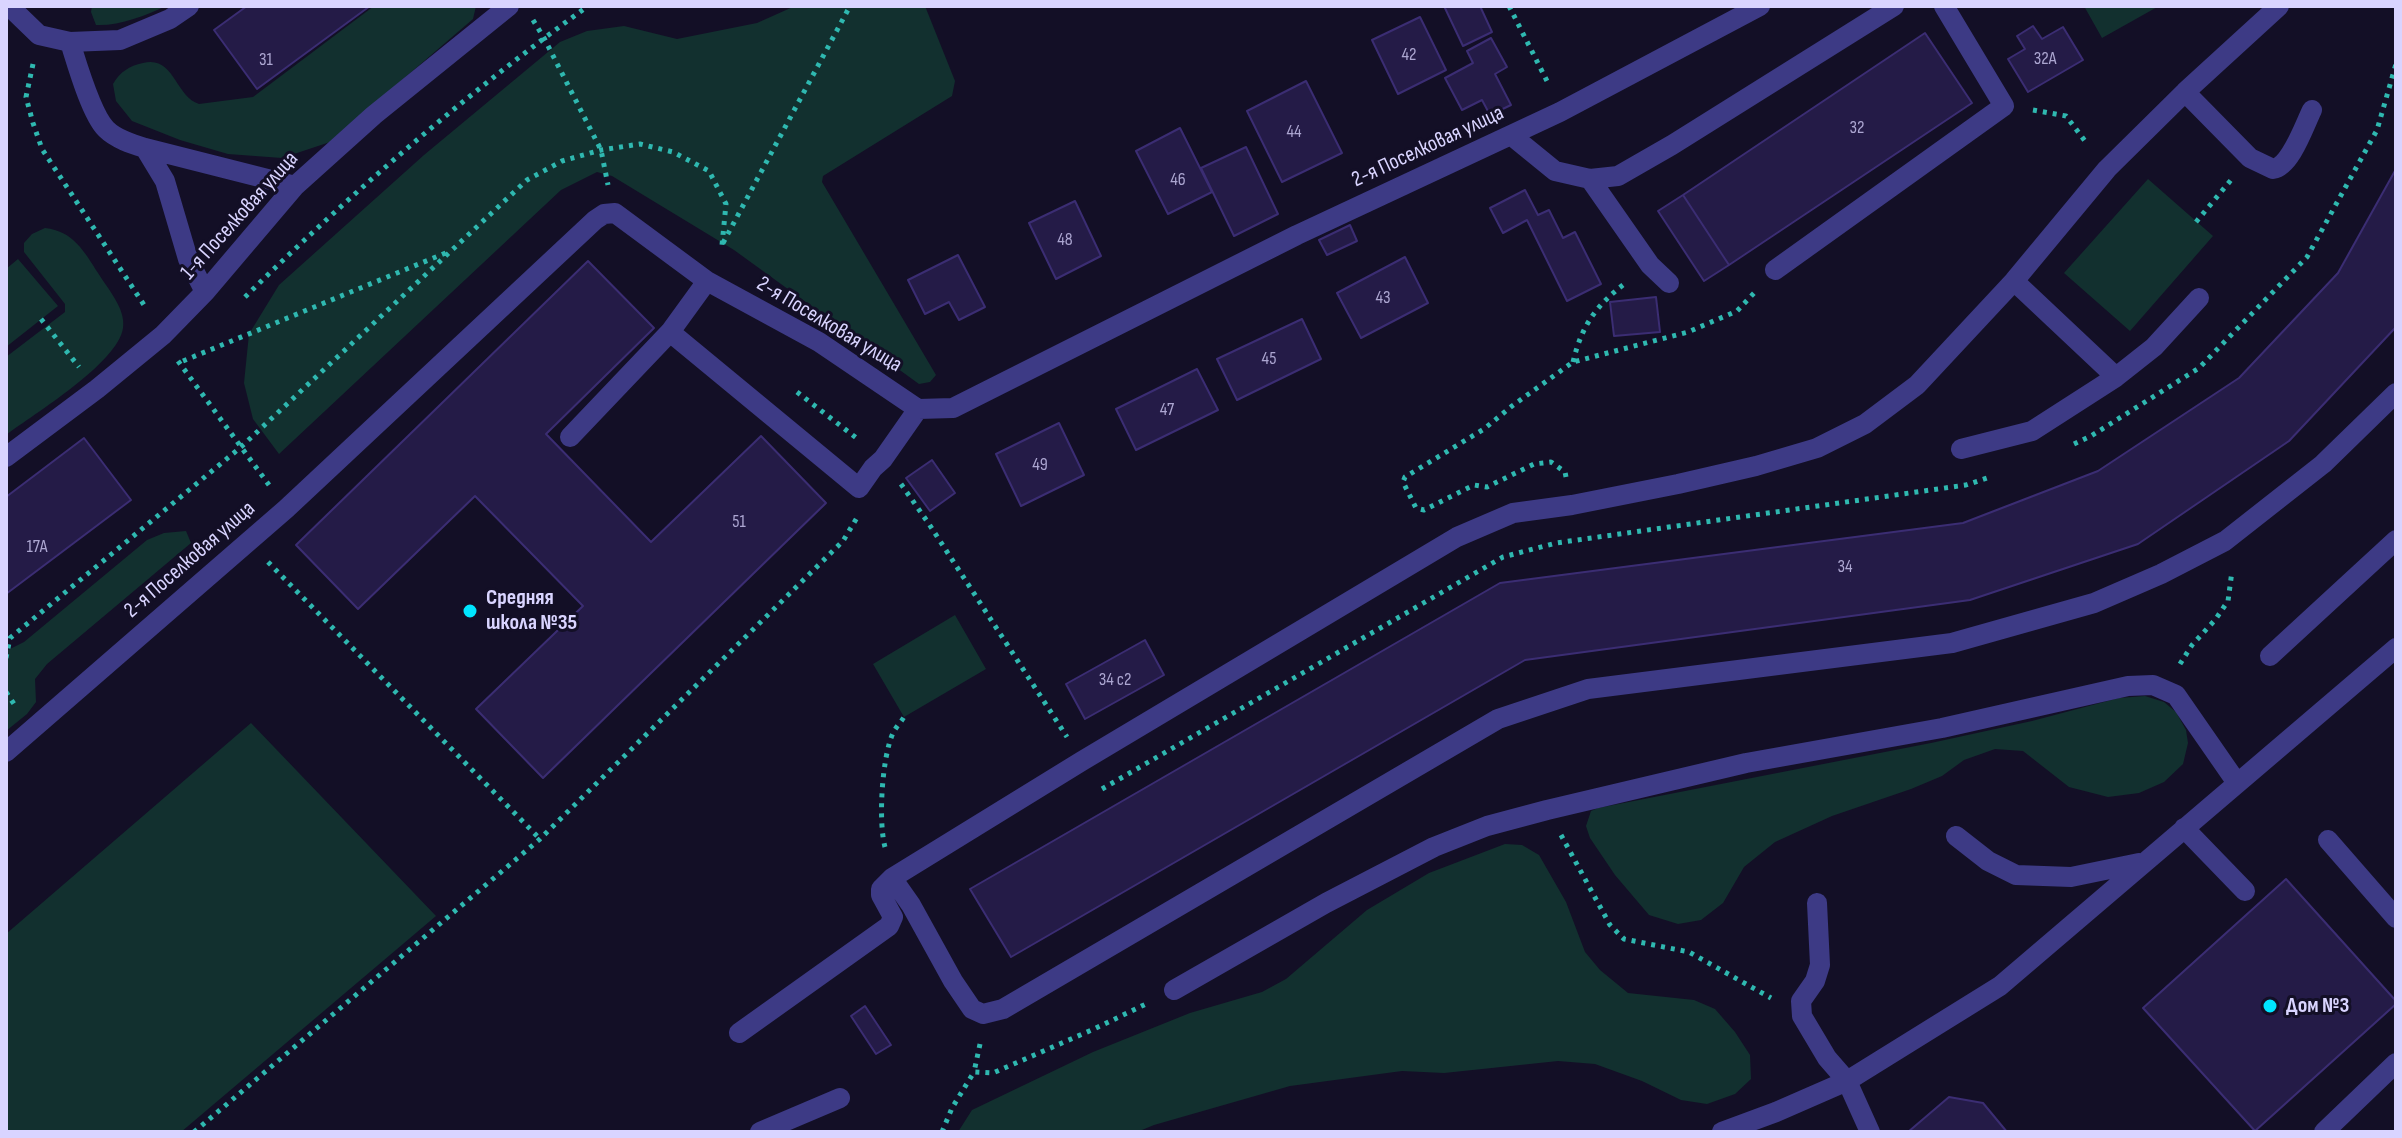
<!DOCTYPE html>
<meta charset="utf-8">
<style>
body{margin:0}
#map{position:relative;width:2402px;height:1138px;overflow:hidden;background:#130f26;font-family:"Sofia Sans Condensed",sans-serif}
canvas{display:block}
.frame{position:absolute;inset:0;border:8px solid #d9d4ff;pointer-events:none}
</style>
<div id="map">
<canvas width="2402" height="1138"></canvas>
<div class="frame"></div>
</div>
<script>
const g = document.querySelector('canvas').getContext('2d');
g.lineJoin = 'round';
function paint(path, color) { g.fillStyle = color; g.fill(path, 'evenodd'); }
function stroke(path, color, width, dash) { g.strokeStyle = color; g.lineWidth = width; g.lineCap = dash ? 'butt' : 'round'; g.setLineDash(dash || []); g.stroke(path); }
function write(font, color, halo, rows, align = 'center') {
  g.font = font + ' "Sofia Sans Condensed",sans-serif'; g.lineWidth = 6; g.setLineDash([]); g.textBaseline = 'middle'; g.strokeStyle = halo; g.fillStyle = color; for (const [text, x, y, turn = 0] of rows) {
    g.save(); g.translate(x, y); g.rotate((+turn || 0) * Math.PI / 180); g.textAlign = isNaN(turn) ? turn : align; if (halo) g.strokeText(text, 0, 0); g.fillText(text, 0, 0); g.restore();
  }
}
paint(new Path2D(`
 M92 6H166C145 16 119 26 96 25L91 12Z
 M374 6H476L473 19 330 142 282 158 228 154 180 140 132 121 116 101 113 84C120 72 129 66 143 63 174 55 175 96 199 104L253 97Z
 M795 6H925L955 81 952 96 823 176 822 182 936 375 930 382 919 384 734 250 612 176 597 172 561 190 279 454 253 419 244 383 249 334 279 285 424 155 560 42 587 31 624 26 677 39 757 23Z
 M2084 6H2159L2102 38Z
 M2148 179 2213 236 2130 331 2064 273Z
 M45 228C73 231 84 251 98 273 108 289 126 309 123 328 118 363 34 414 6 435V357L65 312V304L24 252V243L32 234Z
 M18 259 58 306 6 347V269Z
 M186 531 191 543 47 664 35 679 36 702 27 714 6 731V651L24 642 147 540 164 533Z
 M955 615 986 669 904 717 873 664Z
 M2145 696 2164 702 2176 712 2186 730 2188 743 2183 764 2164 782 2139 793 2108 797 2069 787 2023 751 1995 749 1964 760 1942 776 1911 789 1832 816 1775 842 1744 867 1723 903 1701 920 1678 924 1649 915 1615 875 1590 838 1586 826 1591 811 1598 808 1931 743 2032 721 2119 698Z
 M251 723 436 916 181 1132H6V934Z
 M1505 844 1522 845 1539 855 1566 902 1585 952 1600 970 1628 993 1694 1000 1715 1009 1735 1032 1750 1055 1751 1079 1735 1094 1707 1104 1681 1100 1642 1081 1595 1064 1558 1061 1444 1073 1402 1071 1290 1086 1154 1125 1137 1132H958L972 1110 1093 1052 1190 1013 1262 992 1286 979 1367 910 1429 873Z`), '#12302f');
const building = new Path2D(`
 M247 6H370L257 89 214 30Z
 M1444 6H1480L1492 32 1463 46Z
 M1420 17 1446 70 1398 94 1372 40Z
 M2033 26 2042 39 2063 27 2083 60 2028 92 2008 59 2025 49 2017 36Z
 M1925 33 1972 103 1729 265 1683 195Z
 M1491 38 1507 67 1495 74 1511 105 1490 115 1482 100 1462 110 1445 78 1473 63 1467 51Z
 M1306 81 1342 153 1282 182 1247 111Z
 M1180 128 1212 192 1168 214 1136 151Z
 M1246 147 1278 214 1234 236 1201 168Z
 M2396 169V327L2289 441 2138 544 1970 600 1525 660 1011 957 970 889 1500 583 1963 523 2098 471 2239 378 2338 273Z
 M1525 190 1538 215 1549 210 1563 238 1575 232 1601 284 1567 301 1527 220 1503 233 1490 208Z
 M1683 195 1729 265 1704 281 1658 211Z
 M1075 201 1101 256 1056 279 1029 223Z
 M1350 225 1357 241 1327 255 1319 240Z
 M958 255 985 307 959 320 949 302 925 314 908 280Z
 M1405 257 1428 303 1361 338 1337 293Z
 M588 261 654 328 546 434 651 542 761 436 826 503 543 778 476 709 583 606 475 496 358 609 296 545Z
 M1656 297 1660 332 1614 336 1610 302Z
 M1302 319 1321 359 1237 400 1217 359Z
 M1197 369 1218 410 1136 450 1116 409Z
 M1059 423 1084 475 1021 506 996 454Z
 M84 438 131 500 6 594V497Z
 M932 460 955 493 930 511 906 478Z
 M1145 640 1164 675 1085 719 1066 684Z
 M2286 879 2396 1001V1004L2255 1131 2143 1008Z
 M865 1006 891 1045 876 1054 851 1016Z
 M1949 1097 1983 1103 2007 1132H1908Z`);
paint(building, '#241b47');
stroke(building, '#3b2d73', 2);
stroke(new Path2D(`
 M1509 6 1548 83
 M533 20 544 38 601 150 608 185
 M33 64 26 97 33 123 42 149 146 308
 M2033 110 2066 116 2088 145
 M2196 222 2231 180
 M723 243 850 6
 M245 297C352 192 466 94 588 6
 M41 319 79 367
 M178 361 269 485
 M183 361 448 252
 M1573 362C1582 325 1596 305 1627 282
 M797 392 859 440
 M2074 444 2091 436 2199 368 2307 257 2377 130 2396 64
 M1566 477 1565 472 1551 462 1534 464 1487 487 1474 485 1424 510 1416 508 1403 482 1405 477 1484 429 1512 406 1573 362 1688 332 1737 311 1755 292
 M901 484 929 524 1067 737
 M268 562 540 839
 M6 658 10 638 241 447 527 180 562 161 601 150 640 144 673 152 709 171 726 204 722 245
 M2180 664 2192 645 2215 620 2228 601 2232 571
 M6 692 14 704
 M1102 789 1503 557 1556 543 1966 485 1990 477
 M1561 835 1610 925 1624 939 1689 952 1771 998
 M885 847C878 821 882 757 893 733 896 727 901 722 904 717
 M980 1044 974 1072 993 1073 1094 1029 1148 1003
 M194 1132 540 839 843 541 858 516
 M942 1132 952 1108 974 1072`), '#2fb8b0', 5, [4, 6]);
stroke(new Path2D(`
 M9 6 39 35 70 42 120 40 170 19 189 6
 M70 42C77 64 91 114 106 129 116 139 132 144 145 148L295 186
 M2185 92 2250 158 2273 169C2291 166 2304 126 2312 110
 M1512 136 1555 171 1590 179 1618 176 1672 145 1894 6
 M145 148 165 181 188 259 205 292
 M1590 179 1650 265 1669 283
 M1775 270 2004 106 1944 6
 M2014 281 2116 377
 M670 332 859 488 873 468 883 459 918 409
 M570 437 670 332 707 281
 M1961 449 2032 431 2116 377 2154 347 2199 298
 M6 457 97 389 163 335 205 292 295 186 374 115 509 6
 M2270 656 2396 540
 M6 752 286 509 595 220 604 214 615 213 707 281 819 342 918 409 953 408 1297 235 1560 112 1760 6
 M2184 828 2245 891
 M1956 836 1988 861 2016 875 2071 877 2139 863
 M2328 840 2396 918
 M892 878 911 905 953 981 972 1009 983 1014 1003 1009 1498 719 1588 689 1952 643 2094 603 2161 574 2225 541 2323 464 2396 393
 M1817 903 1820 965 1815 981 1801 1001 1802 1016 1827 1058 1847 1081 1870 1132
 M1174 990 1326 903 1434 847 1487 826 1547 810 1746 763 1942 728 2128 686 2153 685 2176 695 2237 783
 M739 1033 889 926 893 917 881 895V889L892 878 1082 761 1457 537 1513 513 1572 505 1678 484 1756 466 1817 448 1865 424 1917 385 2014 281 2107 169 2185 92 2279 6
 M760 1132 840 1098
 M1722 1132 1776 1112 1847 1081 2000 986 2396 648
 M2324 1132 2396 1063`), '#3d3a85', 20);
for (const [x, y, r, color] of [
 [470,611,8,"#00e5ff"],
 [2270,1006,8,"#00e5ff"]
]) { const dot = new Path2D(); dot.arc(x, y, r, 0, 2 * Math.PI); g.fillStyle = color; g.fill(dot); stroke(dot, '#130f26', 3); }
write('18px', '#aca6d1', null, [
 ["42",1409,55],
 ["32А",2045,59],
 ["31",266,60],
 ["32",1857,128],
 ["44",1294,132],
 ["46",1178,180],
 ["48",1065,240],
 ["43",1383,298],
 ["45",1269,359],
 ["47",1167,410],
 ["49",1040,465],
 ["51",739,522],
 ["17А",37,547],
 ["34",1845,567],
 ["34 с2",1115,680]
]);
write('22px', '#d9d4ff', '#130f26', [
 ["2-я Поселковая улица",1428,147,-25],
 ["1-я Поселковая улица",240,216,-48],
 ["2-я Поселковая улица",829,325,31],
 ["2-я Поселковая улица",190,560,-41]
]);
write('bold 22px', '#d9d4ff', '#130f26', [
 ["Средняя",486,598],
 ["школа №35",486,623],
 ["Дом №3",2286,1006]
], 'left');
</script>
